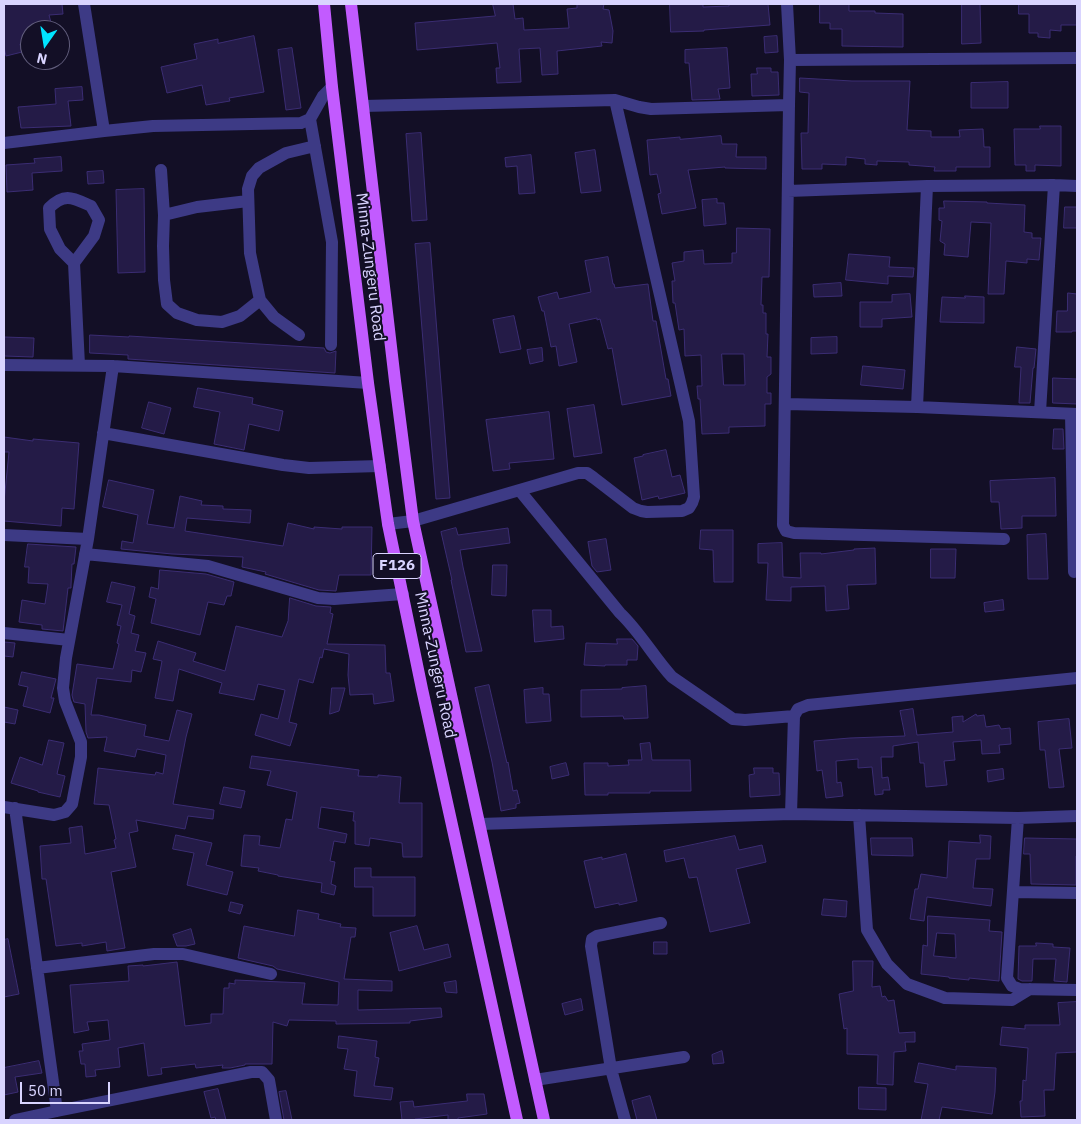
<!DOCTYPE html>
<style>
body{margin:0}
#map{position:relative;width:1081px;height:1124px;overflow:hidden;background:#130f26;font-family:"IBM Plex Sans",sans-serif}
canvas{display:block}
.frame{position:absolute;inset:0;border:5px solid #d9d4ff;pointer-events:none}
.north{position:absolute;left:20px;top:20px;width:50px;height:50px;box-sizing:border-box;background:#130f26;border:1px solid #625e7d;border-radius:50%;rotate:193deg;font-size:14px;font-weight:700;line-height:20px;text-align:center;color:#d9d4ff}
.north::after{content:'';display:block;margin:auto;width:18px;height:22px;background:#00e5ff;clip-path:polygon(50% 0,100% 100%,50% 72%,0 100%)}
.scale{position:absolute;left:20px;top:1082px;width:90px;height:22px;box-sizing:border-box;border:2px solid #d9d4ff;border-top:0;padding-left:6px;font-size:15px;line-height:18px;white-space:nowrap;color:#d9d4ff;-webkit-text-stroke:4px #130f26;paint-order:stroke}
</style>
<div id="map">
<canvas width="1081" height="1124"></canvas>
<div class="frame"></div>
<div class="north">N</div>
<div class="scale">50 m</div>
</div>
<script>
const g = document.querySelector('canvas').getContext('2d');
g.lineJoin = 'round';
function paint(path, color) { g.fillStyle = color; g.fill(path, 'evenodd'); }
function stroke(path, color, width, dash) { g.strokeStyle = color; g.lineWidth = width; g.lineCap = dash ? 'butt' : 'round'; g.setLineDash(dash || []); g.stroke(path); }
function write(font, color, halo, rows, align = 'center') {
  g.font = font + ' "IBM Plex Sans",sans-serif'; g.lineWidth = 4; g.setLineDash([]); g.textBaseline = 'middle'; g.strokeStyle = halo; g.fillStyle = color; for (const [text, x, y, turn = 0] of rows) {
    g.save(); g.translate(x, y); g.rotate((+turn || 0) * Math.PI / 180); g.textAlign = isNaN(turn) ? turn : align; if (halo) g.strokeText(text, 0, 0); g.fillText(text, 0, 0); g.restore();
  }
}
const building = new Path2D(`
 M4 4H62L63 14 49 15 53 30H30V42L20 44 22 52 6 56 4 47Z
 M493 4H513L515 19 523 18 524 30 569 28 567 9 577 8V4H604L603 9 609 10 613 31 612 43 601 42 602 46 557 51 558 74 542 75 540 48 519 49 521 82 497 83 496 68H500L497 43 417 50 415 23 495 16Z
 M670 4H703V7L729 6V4H768L770 25 704 30V31L671 32Z
 M820 4H849V11H875V13L903 14V47L842 46V29H830V23H820Z
 M962 4H980L981 43 962 44Z
 M1019 4H1077V25H1061V31L1050 30V38L1038 37V33H1029V14H1019Z
 M254 36 264 92 229 98 230 101 206 105 202 85 167 93 161 67 197 59 194 44 218 39V43Z
 M777 36 778 52 765 53 764 37Z
 M292 48 301 108 286 110 278 50Z
 M727 48 730 88 718 89 720 99 692 100 689 63H685V50Z
 M757 68H771V72H778L779 95 752 96 751 74H757Z
 M800 78 852 81H910L907 130 931 131V137H960L959 130 983 129 984 147H990V167H956V171H934L935 167 909 165V162L877 161V165L865 164V159L846 157V165L822 164V169H802L801 133H808L809 93 800 92Z
 M1008 82V108H971V83Z
 M82 87 83 100 68 101 71 126 21 128 18 107 56 104 55 89Z
 M1040 126H1061V166L1035 165V171H1026V165H1015L1014 129H1040Z
 M421 133 427 220 412 221 406 134Z
 M721 136 722 144H737L736 157H766V169L725 168V167L688 170 696 208 662 214 658 194 661 193 657 174 650 175 647 140 680 137V139Z
 M595 150 601 191 581 193 575 153Z
 M531 155 535 193 519 194 517 166 506 167 505 158Z
 M61 157 62 171 32 173 33 190 7 192 6 165 35 163 34 159Z
 M103 171 104 183 88 184 87 172Z
 M144 189 145 272 118 273 116 190Z
 M717 199V203H724L726 224 704 226 702 200Z
 M944 201 987 202V203L1025 205 1024 232 1032 233V238H1041L1039 260 1027 259V263L1006 261 1004 294H988L991 223 971 222 968 257 944 255 945 244 940 241 942 221 939 220V208H944Z
 M1065 207H1077V228H1064Z
 M737 228 770 229 769 277H762L761 305H763V313H766V334H768L767 357H771V374L767 377V393H771V404H765V426L729 427V433L702 434 700 399H698L697 386H702L701 355 685 356 684 329 679 330 675 303H673L672 281H675L672 263 684 261V252L703 250 704 264 732 263V253H736ZM722 354H744L745 385H724Z
 M430 243 450 498 436 499 415 244Z
 M849 254 890 257 889 267 914 268 913 277 888 276V284L846 280Z
 M608 257 613 284H614L615 288 648 284 653 321H656L666 379H668L671 396 622 405 612 348 608 349 600 319 597 320V318L569 324 577 362 559 366 556 346 551 347 544 311H542L538 297 557 292 559 299 591 292 585 261Z
 M841 283 842 296 814 297 813 285Z
 M1068 293 1077 294V331H1072V332H1056L1057 311H1067Z
 M910 294 912 317 882 319V327H860V302H892V295Z
 M965 296 984 297V323L940 322 942 297 965 298Z
 M514 316 521 349 500 353 493 320Z
 M90 335 129 337V336L324 348 326 352 330 353 336 351 335 373 128 359V355L90 353Z
 M4 337 34 338 33 357 4 356Z
 M837 337V353L811 354V338Z
 M1017 347 1036 349 1034 368H1033L1030 403H1019L1021 367H1015Z
 M542 348 543 361 530 364 527 350Z
 M863 366 905 370 903 389 861 385Z
 M1053 378 1077 379V404L1053 403Z
 M198 388 253 398 252 404 283 411 279 431 249 424 244 450 214 444 220 412 194 407Z
 M149 402 171 408 164 434 142 428Z
 M594 405 602 453 574 457 567 409Z
 M549 412 554 459 509 463 510 469 493 471 486 420Z
 M1054 429H1063L1064 449H1053Z
 M4 437 33 441V439L79 443 74 509 62 508 61 526 4 521V502L9 452H4Z
 M666 450 672 477 680 475 685 493 659 499 658 496 642 500 634 458 643 456V455Z
 M1055 478 1056 516H1022V528L1001 529 999 502H991L990 481Z
 M109 480 154 490 147 524 174 528 180 496 202 501 201 505 223 506V509L251 510 250 523 187 518 185 531 283 546 288 523 314 529V527L342 529V527H372L371 575H339L336 591 319 590 265 574 266 572 242 567 243 557 172 554 121 549 122 541 133 543 138 515 103 507Z
 M456 528 458 535 508 528 510 543 460 550 463 567 482 651 466 652 451 580H452L441 532Z
 M701 530H733V582H714L713 550 700 549Z
 M1046 534 1048 579H1028L1027 535Z
 M606 539 611 570 597 572 592 566 588 542Z
 M782 543 783 577 801 578 800 553H821V554L854 550V549L875 548 876 584 847 585 849 609 826 611 825 586 791 587V601L766 600 768 563H758V544Z
 M28 544 76 547 74 564H72L71 585V588H68L63 631 42 629V625L19 622 22 600 45 604 48 584 28 583 29 567H25Z
 M931 549H956L955 578H931Z
 M493 565H507L506 596 492 595Z
 M160 570 206 574 234 582 231 596H227L224 605 208 602 200 635 151 623 156 599 149 597 151 587 158 589Z
 M112 582 135 587 129 614 135 616 131 633 139 635 135 651 146 653 141 672 132 670 131 682 97 678 91 715H99L146 725 144 736 169 741 177 710 192 714 186 737 173 804 214 810 213 819 188 816 185 829 136 820 138 831 129 833 136 867 111 872 125 948 107 951 106 942 82 946V943L56 946 46 879H42L40 846 71 843 69 828 82 826 85 854 116 848 114 840 116 839 109 805 94 804 98 768 155 775 156 772 163 774 166 755 137 749 135 757 104 751 107 737 88 738 86 732 85 704 74 702 73 699 72 695 77 664 113 669 119 644 117 643 121 626 117 625 122 605 107 602Z
 M290 598 316 606 331 607 330 613 333 614 327 644 385 645 386 673H390L394 701 374 704 373 694 350 695 348 675 349 654 324 649 322 658 320 657 313 683 299 679 289 722 297 724 290 746 255 735 261 714 278 719 285 690 258 684 254 700 219 693 222 683 179 669 173 701 155 698 162 661 153 659 158 641 196 653 193 661 225 671 236 626 282 637 288 621Z
 M1003 600 1004 610 985 612 984 603Z
 M533 610H551V627L563 626 564 639 535 642Z
 M617 639H632L638 646 637 660H627V665H605V666L584 665 586 643 617 644Z
 M4 642 15 643 13 657 4 656Z
 M22 672 56 679 51 698H54L50 713 23 706 28 687 19 685Z
 M489 685 507 763 508 762 513 791 517 790 520 803 516 804V808L501 811 492 762 475 688Z
 M646 686 648 718 624 719 623 716 581 717V690L622 689V688Z
 M332 688H345L339 711 330 714Z
 M543 688V694H549L551 721 526 723 524 690Z
 M4 707 18 710 15 724 4 722Z
 M913 709 917 735 953 732 952 717 963 716V722L976 714 977 716 984 715 986 727 999 725 1001 729 1010 728 1011 744 999 745 1000 753 982 754 981 740 953 742 955 760 944 761 947 785 926 787 924 763H920L918 742 893 746V757H881L882 778 888 777 890 790H883V794L875 795 872 767 858 768V759L836 761 837 783 841 782 843 796 826 798 822 770 817 771 814 741 850 738 905 736 900 711Z
 M1069 719 1072 748 1059 749 1064 787 1049 788 1045 750H1040L1038 722Z
 M49 740 64 743 57 774 65 776 60 797 38 792V791L11 783 20 757 42 765Z
 M650 743 652 760H690L691 791H650V793H608V795H585L584 763H608V766L629 765 628 760H642L640 744Z
 M252 756 359 770 358 776 378 777V775L401 777 399 803H422V857H403L402 843 370 838 369 846 355 844V821H353L354 812 321 807 318 828 347 834 345 843 334 841 330 861 335 862 331 884 336 886 334 895 321 892 322 883 278 876V875L258 871 259 868 241 866 244 835 260 836 259 845 280 848 286 819 292 820 297 792 267 785 271 771 250 768Z
 M566 763 569 775 552 779 550 767Z
 M754 768H773V773H779L780 795 750 797 749 775 754 774Z
 M1003 769 1004 779 988 782 987 771Z
 M224 787 245 791 241 808 220 804Z
 M176 835 212 843 206 865 233 872 227 895 187 885 194 853 173 849Z
 M980 835 991 836 990 859H976L973 888 993 889 991 906 927 897 924 921 910 919 915 889H918L921 874 947 878 949 841 980 843Z
 M735 836 739 850 762 845 766 862 736 869 750 923 710 932 697 877 689 878 684 858 666 862 664 851Z
 M871 838H912L913 856 872 855Z
 M1025 838 1077 839V857L1076 856V885L1031 884 1030 854H1024Z
 M626 854 637 901 619 905V903L595 908 584 861 602 857V859Z
 M355 868H371V877H415V916H373V887H355Z
 M824 899 847 901 846 917 822 915Z
 M231 902 243 905 240 914 229 911Z
 M298 910 319 914 318 919 341 924 340 927 356 928 355 937H351L344 979 392 981V991L358 990V1010L441 1008 442 1017 410 1021V1023L336 1024V1021L289 1020 287 1026 273 1022 272 1064H245V1065L230 1068H222L223 1065 196 1068 195 1064 161 1068 162 1074 148 1076 144 1043 118 1048 120 1067 95 1070 96 1076 86 1077 85 1064H81L79 1051H83L82 1044 110 1040 108 1020 87 1022 89 1030 74 1033 70 985 129 981 128 966 143 965V966L177 962 185 1026 211 1023V1014H223L224 988H229V983L235 984V980L305 983 302 1004 338 1005 339 982 277 969 273 966 238 958 244 926 294 936Z
 M928 916 990 920 989 931 1002 932 999 981 969 978V980L949 978V977L921 974 923 945 927 946ZM937 933 955 934 956 958 934 956Z
 M417 926 424 950 448 944 451 957 399 971 390 933Z
 M191 929 195 944 186 946H177L173 935Z
 M8 939 19 994 4 997V940Z
 M654 942H667V954H654Z
 M1036 943 1053 944V947L1070 948 1067 982 1054 981 1056 959H1033L1032 981H1022L1018 979 1019 946H1036Z
 M853 961H873L872 987 880 986 882 997 885 996 888 1001 894 1000 899 1033 915 1032V1042H905L906 1051 894 1052 893 1085 877 1084 878 1055 847 1054V1028L844 1029 839 994 853 991Z
 M456 981 457 993 446 992 444 983Z
 M581 999 583 1010 565 1015 562 1004Z
 M1077 1002V1052L1056 1053 1054 1090H1044L1045 1116 1021 1117 1020 1101H1022L1023 1080 1026 1081 1028 1048 1000 1045 1002 1027 1025 1029V1025H1060L1058 1003Z
 M339 1036 377 1041 375 1057 379 1058 374 1086 393 1088 391 1100 354 1096 357 1071 344 1069 348 1049 338 1048Z
 M722 1051 724 1063 713 1064 712 1055Z
 M39 1061 42 1073 15 1077 18 1092 4 1095V1068Z
 M919 1063 956 1070V1066L996 1068 995 1092 992 1114 942 1107 939 1120H921L928 1084 915 1082Z
 M859 1087 886 1088V1110L859 1109Z
 M218 1089 226 1120H216L215 1117 211 1118 204 1092Z
 M286 1091 292 1120H284L279 1092Z
 M467 1094H484L487 1114 458 1118V1120H448V1115L415 1119V1120H402L400 1102 413 1101 414 1107 467 1101Z
 M650 1096 657 1120H637L632 1101Z`);
paint(building, '#241b47');
stroke(building, '#3b2d73', 1);
stroke(new Path2D(`
 M84 4 104 131
 M787 4 790 60 789 105 783 525 786 531 794 533 1004 539
 M790 60 1077 58
 M363 106 615 100 639 107 651 109 789 105
 M310 119 332 242 331 345
 M4 143 104 131 153 126 301 123 310 119 323 96 332 87
 M161 170 164 215 163 246 164 280 167 304 177 313 197 320 222 322 240 316 260 300
 M788 191 927 186 1054 185 1077 186
 M164 215 197 207 248 201
 M74 263 60 249 50 229 49 208C65 192 73 198 91 206L99 220 94 236 74 263 79 365
 M299 335 274 317 260 300 250 253 248 189 252 176 259 168 286 153 315 146
 M4 365 113 366 368 383
 M786 404 917 407 1077 414
 M917 407 927 186
 M1040 412 1054 185
 M1071 414 1074 572
 M103 433 283 465 309 468 380 466
 M520 491 620 613C640 632 653 656 672 677L733 719 745 720 794 716
 M388 524 413 521 578 473H587L594 478 633 508 641 511 647 512 682 511 689 508 692 503 694 497 689 421 615 100
 M4 535 88 539
 M85 554 208 566 318 598 334 599 403 594
 M4 633 69 640
 M4 807 54 815 65 812 72 804 81 757V742L65 701 63 688 66 658 88 539 113 366
 M15 808 57 1111
 M791 814 794 716 798 709 808 705 1077 678
 M859 815 867 930 887 964 907 984 945 998 1012 1000 1030 989
 M1018 818 1007 978 1012 986 1020 989 1077 990
 M480 824 791 814 1018 818 1077 816
 M1013 892 1077 893
 M37 968 154 954H183L271 974
 M535 1080 684 1057
 M15 1120 57 1111 251 1072H262L269 1080 276 1120
 M625 1120 611 1069 591 946 592 939 597 936 661 923`), '#3d3a85', 12);
stroke(new Path2D(`
 M324 4 332 87 368 383 388 524 422 689 517 1120
 M351 4 395 381 413 521 544 1120`), '#c25bff', 12);
for (const [x, y, w] of [
 [397,566,48]
]) { const box = new Path2D(); box.roundRect(x - w / 2, y - 12.5, w, 25, 4); g.fillStyle = '#130f26'; g.fill(box); stroke(box, '#d9d4ff', 1); }
write('bold 15px', '#d9d4ff', null, [
 ["F126",397,566]
]);
write('16px', '#d9d4ff', '#130f26', [
 ["Minna-Zungeru Road",370,267,83],
 ["Minna-Zungeru Road",435,665,78]
]);
</script>
